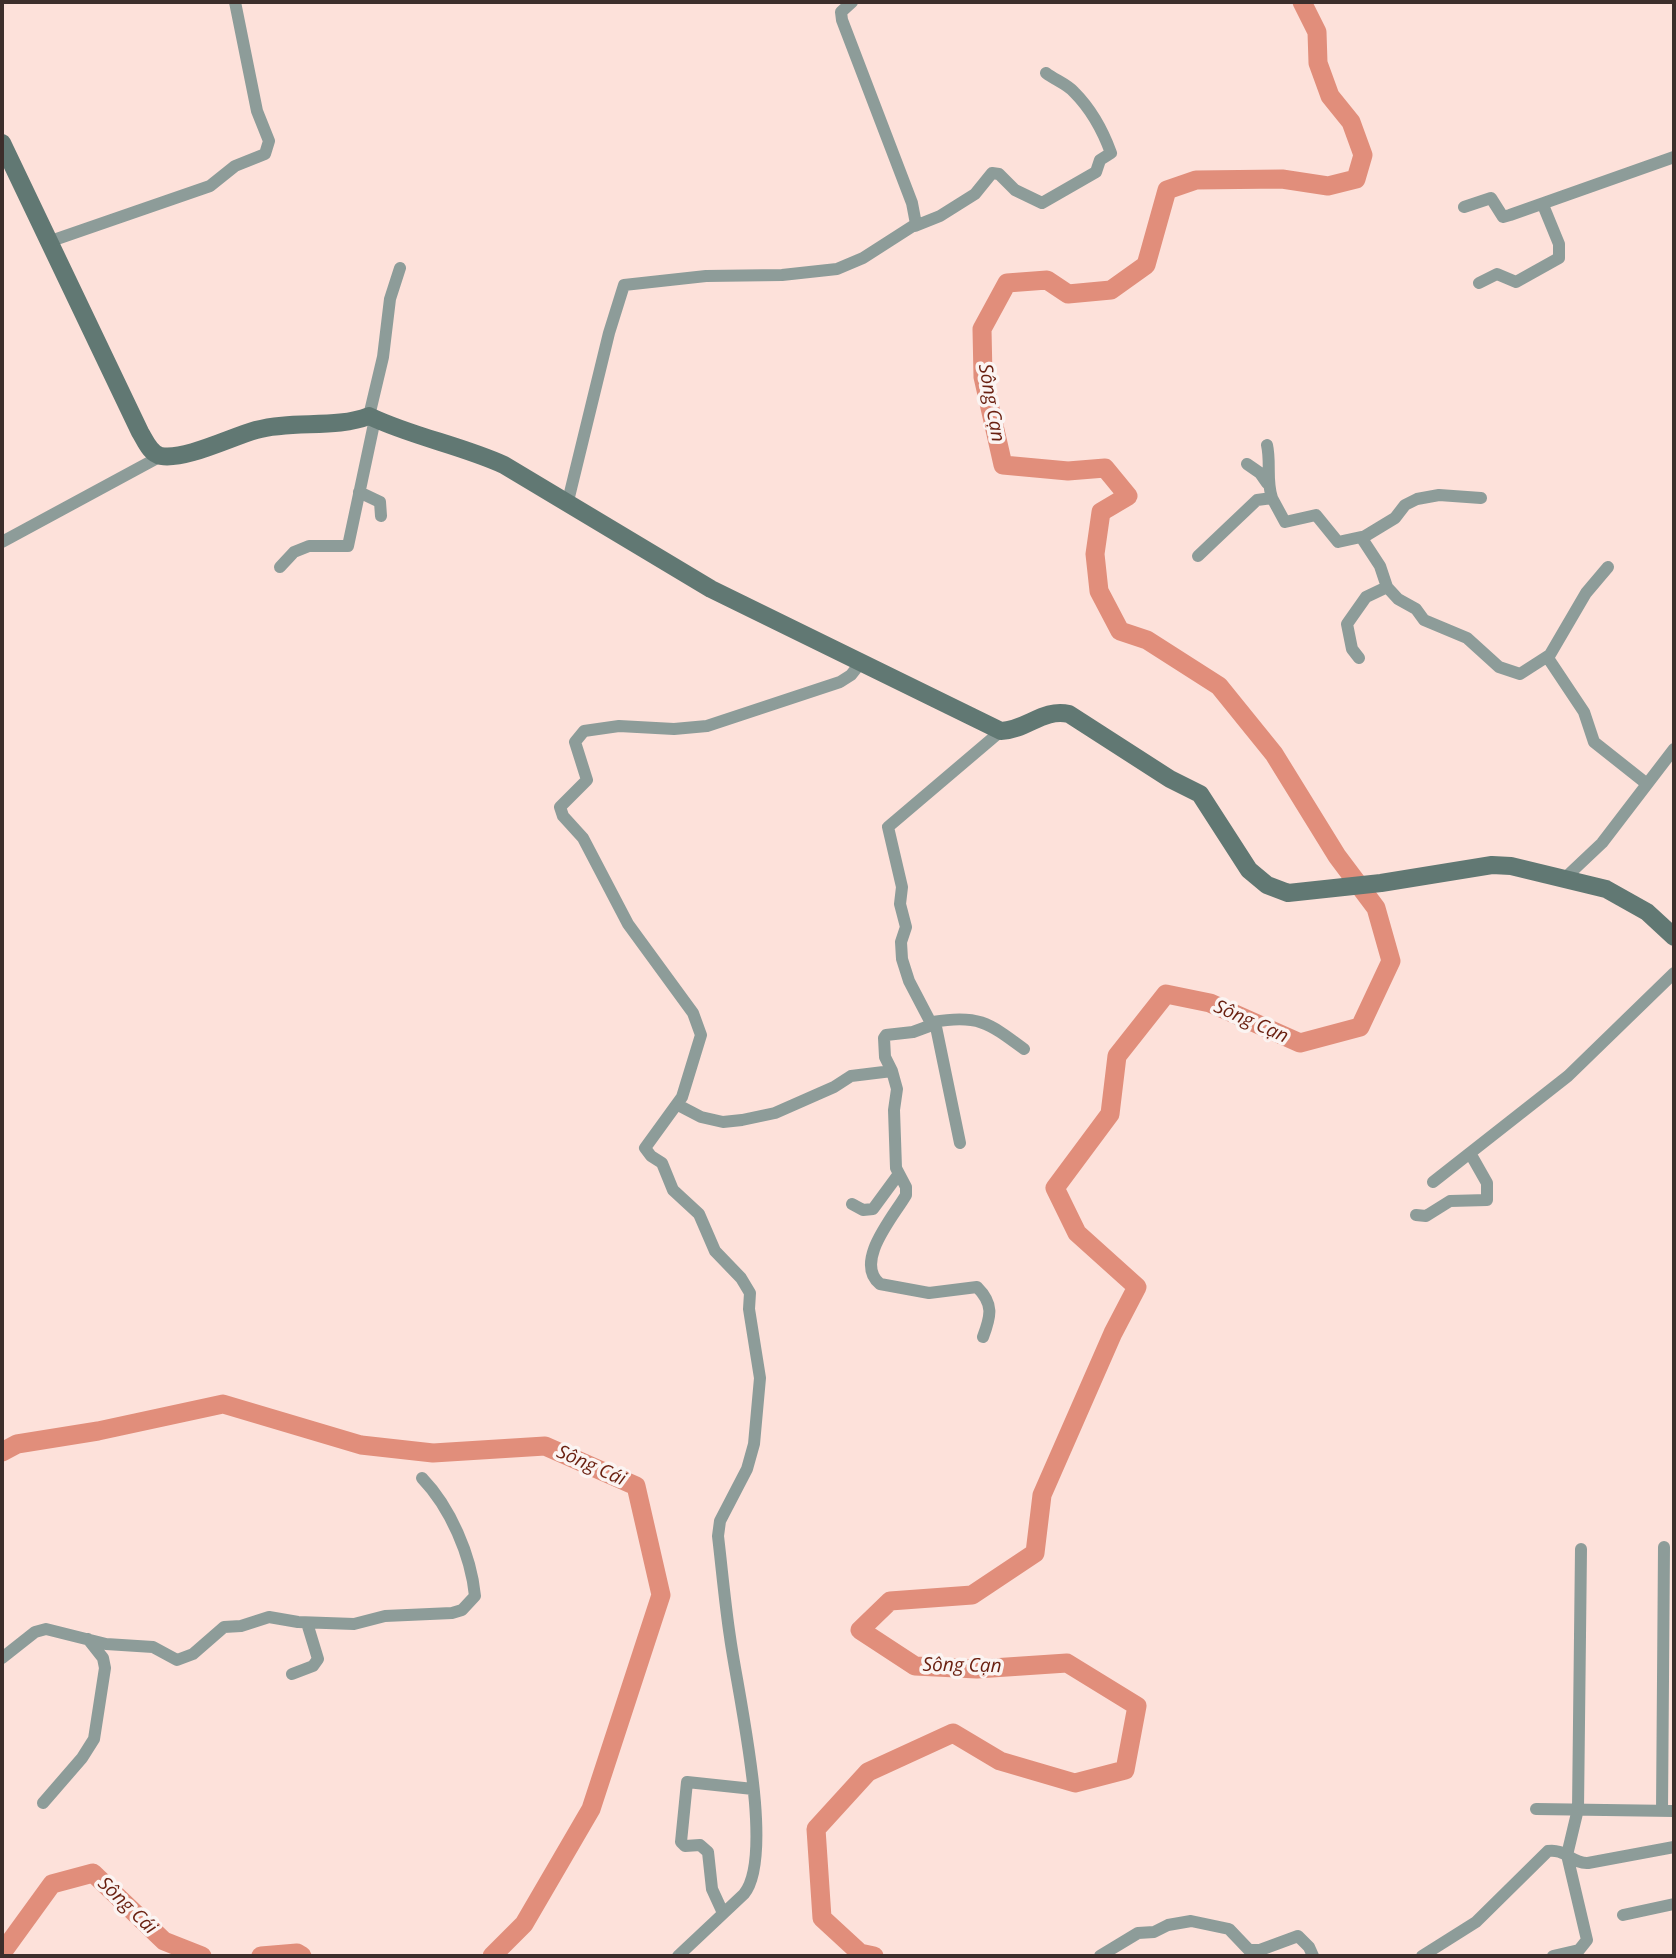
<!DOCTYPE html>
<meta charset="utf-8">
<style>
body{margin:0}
#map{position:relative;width:1676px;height:1958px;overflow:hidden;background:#fde1da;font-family:"Open Sans",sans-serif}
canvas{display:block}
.frame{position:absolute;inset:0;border:4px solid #3c2e2b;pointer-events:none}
</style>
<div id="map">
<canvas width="1676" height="1958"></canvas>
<div class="frame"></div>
</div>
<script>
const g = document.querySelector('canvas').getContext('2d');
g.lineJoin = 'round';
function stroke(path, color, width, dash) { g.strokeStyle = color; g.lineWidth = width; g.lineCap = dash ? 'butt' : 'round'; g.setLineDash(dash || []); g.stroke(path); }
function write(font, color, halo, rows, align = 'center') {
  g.font = font + ' "Open Sans",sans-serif'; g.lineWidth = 7; g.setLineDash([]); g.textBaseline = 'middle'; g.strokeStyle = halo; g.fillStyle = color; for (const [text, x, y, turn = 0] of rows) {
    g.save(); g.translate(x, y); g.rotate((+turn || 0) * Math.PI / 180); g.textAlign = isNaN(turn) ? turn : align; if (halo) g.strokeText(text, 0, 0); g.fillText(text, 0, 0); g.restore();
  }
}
stroke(new Path2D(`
 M2 1452 17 1444 98 1431 223 1404 361 1445 433 1453 545 1446 636 1486 661 1595 591 1809 524 1924 492 1956
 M2 1953 52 1884 93 1873 164 1941 202 1956
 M261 1956 297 1953 302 1956
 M874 1956 860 1953 822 1918 816 1829 868 1772 953 1733 1000 1761 1075 1783 1125 1770 1137 1706 1067 1663 977 1669 915 1666 860 1630 890 1601 972 1595 1035 1553 1042 1495 1113 1333 1137 1287 1077 1233 1055 1188 1110 1114 1117 1056 1166 994 1210 1003 1300 1043 1360 1027 1391 961 1376 908 1337 856 1274 754 1219 686 1147 640 1120 631 1099 591 1095 554 1101 512 1128 496 1105 468 1068 471 1003 465 983 377 982 329 1007 283 1047 280 1068 294 1111 290 1146 265 1167 190 1196 180 1282 179 1328 186 1356 179 1363 155 1351 122 1330 96 1318 63 1317 32 1302 2`), '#e18e7b', 19);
stroke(new Path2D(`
 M1464 207 1491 198 1503 217 1510 215 1674 157
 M915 226 940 216 975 194 992 173 999 174 1015 190 1042 203 1096 172 1100 160 1111 153C1103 131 1091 109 1074 92 1067 84 1055 80 1046 73
 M48 242 210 186 235 166 265 154 269 141 257 111 235 2
 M1479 283 1497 274 1516 282 1559 258V244L1543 205
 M369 416 383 357 390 299 400 268
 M1267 445C1271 463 1266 480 1272 498
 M1247 464 1260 473 1267 483
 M359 492 380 502 381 516
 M568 501 609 333 624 285 706 276 782 275 837 269 863 258 916 224 912 203 842 20 841 12 852 2
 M1362 538 1395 518 1405 505 1417 499 1439 495 1481 498
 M2 542 161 456
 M1198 556 1257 500 1272 498 1285 522 1316 515 1338 542 1361 537 1380 566 1387 587 1398 599 1416 609 1424 620 1467 638 1499 667 1520 674 1548 656
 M280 567 294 552 309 546H348L375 419
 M1608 567 1586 593 1548 658 1584 712 1594 742 1647 784
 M1359 658 1352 649 1347 624 1366 597 1387 587
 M1566 877 1602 843 1674 749
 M933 1022C978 1014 989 1023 1024 1049
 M935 1022 960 1143
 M892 1071 897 1089 894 1110 896 1168 906 1187V1195C894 1216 853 1262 880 1284L929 1293 977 1287C994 1304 991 1316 983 1337
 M678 1105 701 1117 723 1122 742 1120 775 1113 834 1087 851 1076 892 1071 885 1057 884 1038 886 1035 913 1032 932 1025 909 981 902 959 901 942 906 927 900 904 902 887 888 827 1001 731
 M1433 1182 1568 1076 1674 973
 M852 1204 863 1210 873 1209 898 1175
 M1416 1215 1426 1216 1450 1201 1487 1200V1183L1470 1153
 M2 1658 35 1632 46 1629 106 1644 153 1647 177 1660 193 1654 224 1627 241 1626 269 1617 298 1622 354 1624 385 1616 452 1613 462 1610 475 1596C471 1555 450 1507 422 1478
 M292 1674 313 1666 318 1659 307 1623
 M43 1803 82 1758 94 1739 105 1668 103 1658 88 1639
 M1536 1809 1674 1811
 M1662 1811 1664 1547
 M723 1913 712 1889 708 1852 700 1845 685 1846 681 1842 687 1782 753 1789
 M1623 1915 1674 1904
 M678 1956 744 1894C776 1855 737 1690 730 1637 725 1604 722 1570 718 1536L720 1521 747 1469 754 1444 760 1378 749 1309 750 1293 741 1278 715 1251 699 1214 673 1190 662 1163 651 1156 645 1148 682 1097 701 1035 693 1013 628 924 583 838 563 816 560 807 587 780 575 742 584 731 619 726 674 729 707 726 840 682 851 675 862 661
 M1100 1956 1138 1933 1154 1932 1168 1925 1191 1921 1229 1929 1249 1950H1260L1298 1936 1309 1947 1313 1956
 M1422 1956 1476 1922 1548 1851C1564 1848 1573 1864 1588 1863L1674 1847
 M1553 1956 1579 1950 1587 1940 1567 1855 1578 1809 1581 1549`), '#8d9c99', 12);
stroke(new Path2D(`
 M2 143 140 432C145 440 150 454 161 456 186 460 231 437 256 430 292 420 336 429 369 416 413 437 460 445 504 465L711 589 1001 731C1027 730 1043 708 1069 714L1170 779 1200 794 1249 870 1267 885 1288 893 1381 883 1492 865 1511 866 1606 889 1647 912 1674 937`), '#617873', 18);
write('italic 19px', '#691f0f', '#fbf4f2', [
 ["Sông Cạn",991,403,80],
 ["Sông Cạn",1251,1022,24],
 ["Sông Cái",591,1466,24],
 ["Sông Cạn",962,1666,1],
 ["Sông Cái",127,1906,44]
]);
</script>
